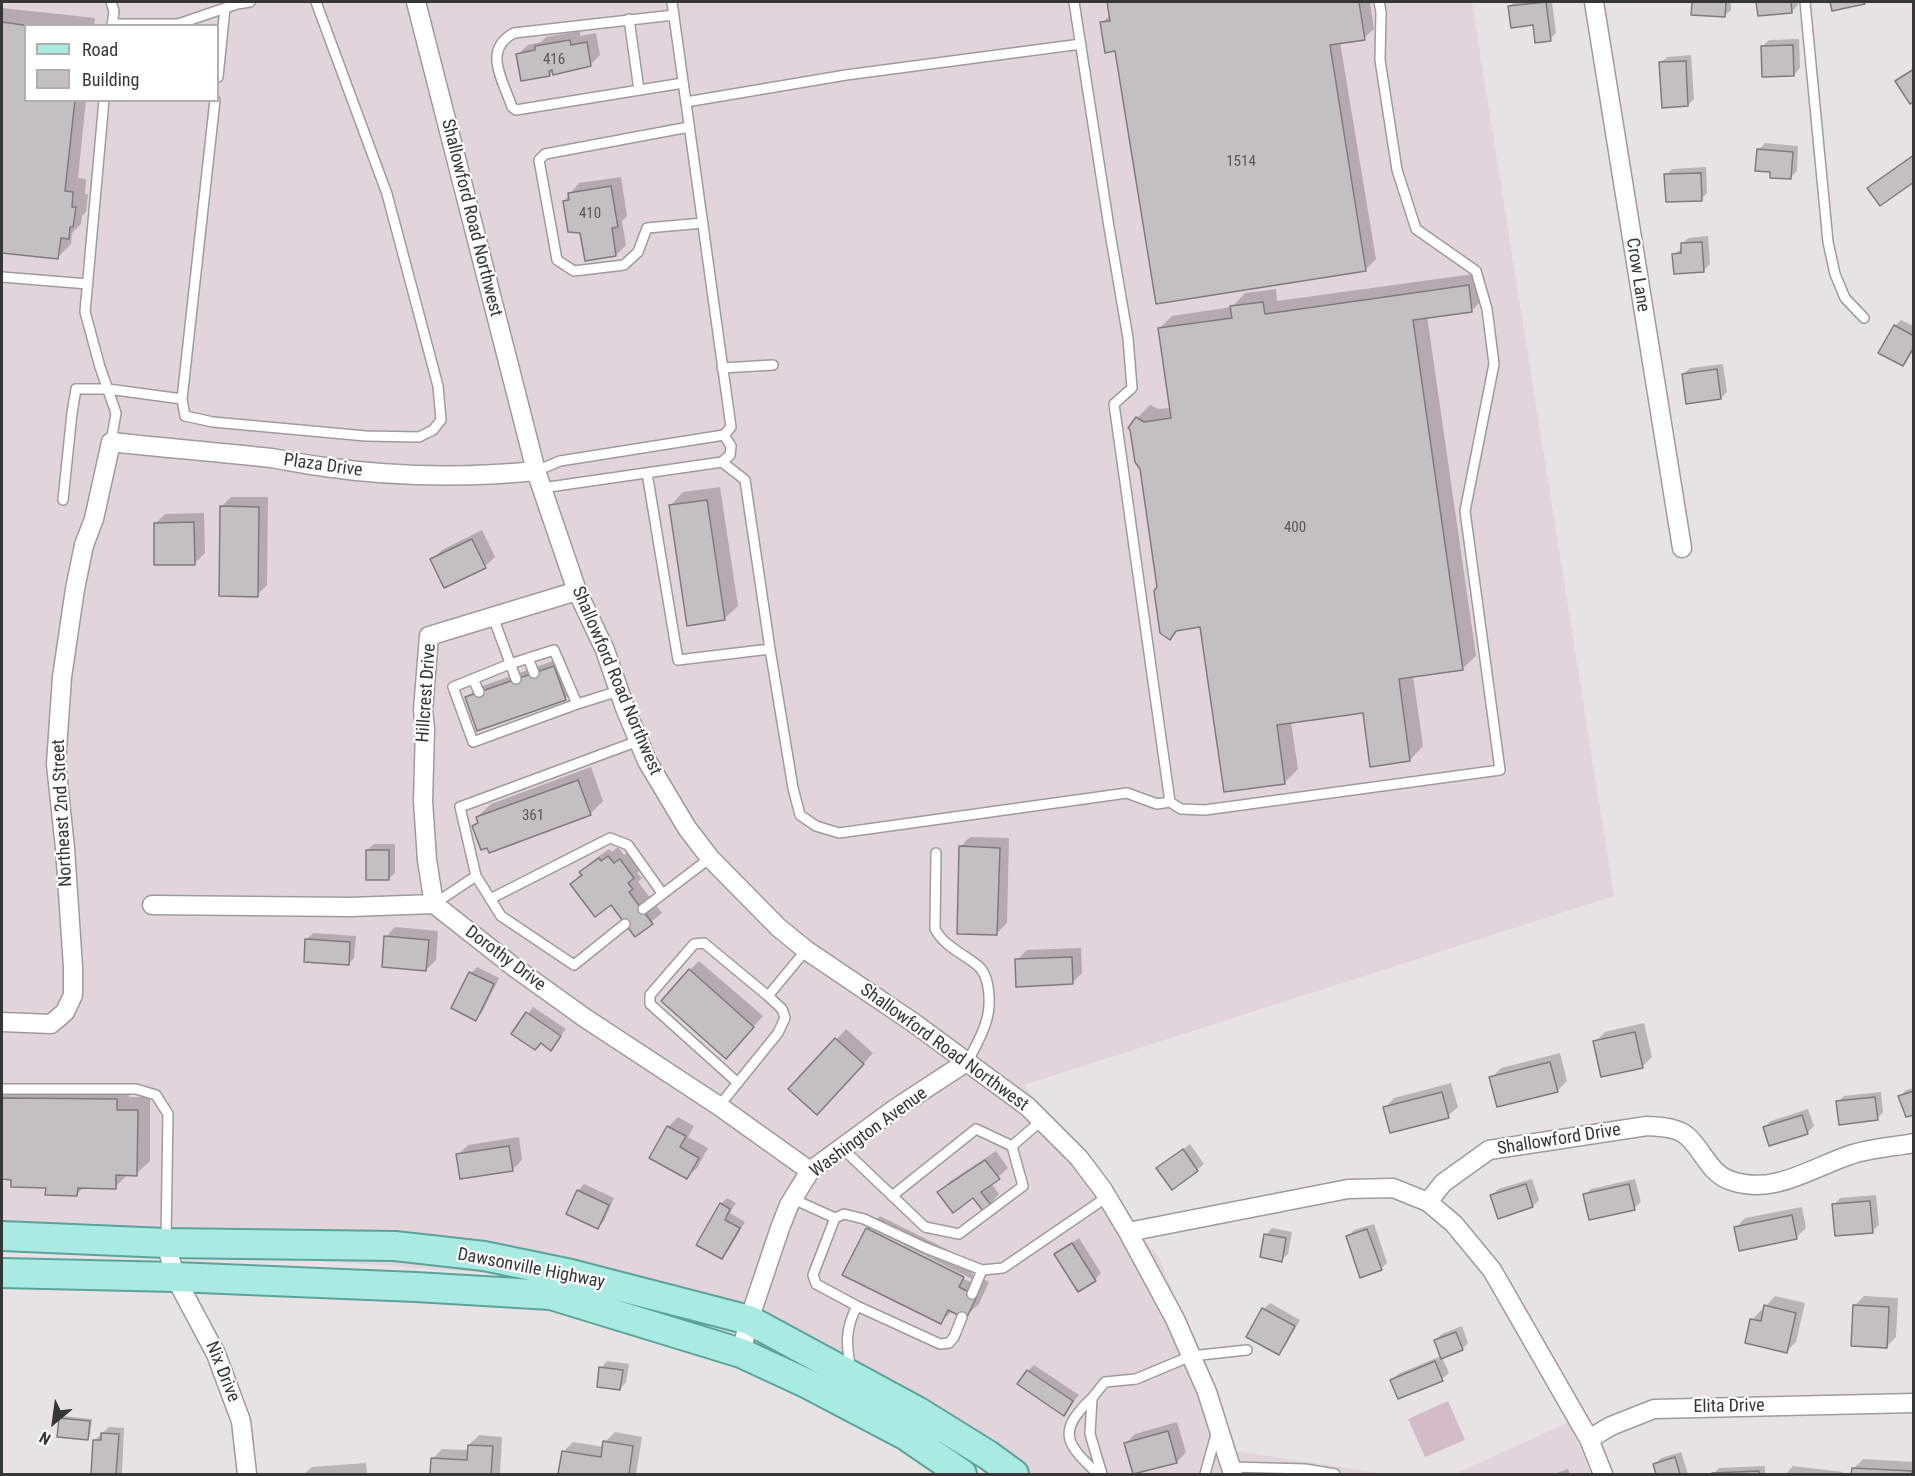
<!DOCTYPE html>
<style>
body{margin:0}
#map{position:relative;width:1915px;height:1476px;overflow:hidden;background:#e7e3e5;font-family:"Roboto Condensed",sans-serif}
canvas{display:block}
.frame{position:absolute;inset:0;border:3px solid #373637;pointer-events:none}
.legend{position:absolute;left:24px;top:24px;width:195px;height:78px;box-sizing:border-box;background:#fff;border:2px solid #afafaf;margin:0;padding:8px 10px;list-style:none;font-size:18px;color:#373637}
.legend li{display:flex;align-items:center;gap:12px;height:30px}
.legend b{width:30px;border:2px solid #afafaf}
.north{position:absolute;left:24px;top:1392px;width:60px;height:60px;-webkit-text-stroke:4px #fff;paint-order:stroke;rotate:209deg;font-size:16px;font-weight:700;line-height:24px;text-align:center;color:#373637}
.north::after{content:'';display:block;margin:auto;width:21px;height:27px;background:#373637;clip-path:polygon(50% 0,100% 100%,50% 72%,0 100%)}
</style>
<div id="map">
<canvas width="1915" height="1476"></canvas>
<div class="frame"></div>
<ul class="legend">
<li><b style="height:8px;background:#a9ebe3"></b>Road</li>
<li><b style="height:16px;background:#c4c0c2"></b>Building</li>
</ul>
<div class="north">N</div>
</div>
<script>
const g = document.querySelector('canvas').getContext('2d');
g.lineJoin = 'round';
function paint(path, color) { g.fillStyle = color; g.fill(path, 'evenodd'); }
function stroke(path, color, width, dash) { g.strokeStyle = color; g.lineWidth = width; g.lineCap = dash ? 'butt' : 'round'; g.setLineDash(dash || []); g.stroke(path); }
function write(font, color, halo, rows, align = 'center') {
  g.font = font + ' "Roboto Condensed",sans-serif'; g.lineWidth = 4.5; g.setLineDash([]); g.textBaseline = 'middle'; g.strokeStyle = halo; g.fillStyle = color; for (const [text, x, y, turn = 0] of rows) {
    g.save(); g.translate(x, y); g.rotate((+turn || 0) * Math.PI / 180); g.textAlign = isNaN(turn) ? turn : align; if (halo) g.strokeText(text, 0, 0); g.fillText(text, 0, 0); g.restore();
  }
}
paint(new Path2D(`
 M2 2H1472L1614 896 1024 1085 1160 1259 1235 1451 1386 1474H989L935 1431 787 1348 600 1281 305 1260 2 1245ZM26 26H218V100H26Z
 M1569 1422 1591 1474H1455Z`), '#e1d5db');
paint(new Path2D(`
 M1448 1401 1465 1440 1425 1457 1408 1419Z`), '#d4bbc8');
paint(new Path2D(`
 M1109 2H1370L1374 29 1364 38 1340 42 1376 259 1366 269 1116 49 1102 23 1111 14Z
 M1514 2H1552L1556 33 1550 39 1534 24 1510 6Z
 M1693 2H1731V10L1724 16 1693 14Z
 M1757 2H1798V5L1792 11 1759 15Z
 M2 8 95 18 94 26H26V100H86L78 178 86 179 85 194H88L86 212 82 216 81 224 72 233 71 244 58 257 2 251Z
 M580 31V36L596 33 600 55 590 65 554 70 549 75 518 54 528 45 541 42 546 37Z
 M1799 39 1800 68 1794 75 1762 47 1769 40Z
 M1691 55 1694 99 1688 105 1660 63 1667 57Z
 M1765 143 1798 146 1797 171 1790 178 1758 150Z
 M1914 154V180L1869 188 1879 179Z
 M1706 167 1707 193 1701 199 1666 175 1672 169Z
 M621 177 627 216 622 221 626 245 616 255 581 231 564 201 579 183Z
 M1708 236 1710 264 1704 270 1674 254 1683 248 1682 244 1688 238Z
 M1481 273 1485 297 1472 310 1427 316 1476 656 1462 669 1413 676 1423 746 1410 760 1364 712 1291 722 1298 769 1285 782 1202 625 1179 629 1170 638 1158 587 1137 418 1150 405 1158 409 1170 408 1159 329 1172 316 1232 307 1245 293 1276 289 1277 301Z
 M1901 320 1914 326V349L1903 364 1895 326Z
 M1723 364 1727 392 1721 398 1683 374 1690 368Z
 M720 487 738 606 724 619 670 506 683 492Z
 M231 497H268L267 585 257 595 222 506Z
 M204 513 205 553 195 563 155 524 165 514Z
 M482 530 495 557 485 566 445 586 432 560 442 550Z
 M564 657 575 689 565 699 467 698 477 688Z
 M591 767 603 801 590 814 473 826 479 821 477 817 491 804Z
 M970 837 1009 838 1007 923 997 933 960 847Z
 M374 844H395V873L388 879 367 850Z
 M618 847 624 855 630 850 643 867 637 873 642 878 638 882 662 913 635 935 612 903 572 884 591 862 609 849 612 852Z
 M395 927 438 931 436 960 426 970 386 937Z
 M313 933 356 936 354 958 348 964 307 939Z
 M1081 948 1082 973 1072 983 1017 960 1027 950Z
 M699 961 763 1016 735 1047 690 970Z
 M477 967 499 978 482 1013 475 1019 471 973Z
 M533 1007 566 1029 551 1049 542 1042 513 1034Z
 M1644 1023 1652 1057 1642 1067 1595 1042 1605 1032Z
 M846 1029 873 1053 827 1104 791 1089Z
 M1560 1053 1567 1081 1557 1091 1491 1078 1501 1068Z
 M1451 1083 1458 1107 1448 1116 1385 1108 1394 1098Z
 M2 1085 129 1087V1097H150V1161L136 1174H128L115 1187H84L77 1194 12 1178H2Z
 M1914 1088V1113L1900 1096 1906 1090Z
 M1881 1092 1883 1112 1877 1119 1838 1102 1844 1096Z
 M1808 1109 1814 1126 1807 1133 1764 1127 1771 1121Z
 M678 1117 694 1126 688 1137 708 1148 697 1168 687 1177 651 1157 668 1127Z
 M519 1137 522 1160 512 1170 458 1155 468 1145Z
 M1190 1144 1204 1164 1197 1170 1158 1168Z
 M996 1151 1008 1168 991 1183 999 1194 990 1204 974 1196 939 1192 949 1182Z
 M1532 1179 1539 1200 1533 1206 1492 1196 1498 1189Z
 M1635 1179 1641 1202 1634 1208 1585 1195 1591 1189Z
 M584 1184 614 1198 604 1221 598 1227 578 1191Z
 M1876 1195 1879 1225 1872 1231 1834 1205 1840 1198Z
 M727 1198 736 1203 730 1213 745 1222 728 1251 722 1257 721 1204Z
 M1802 1207 1806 1228 1796 1238 1736 1228 1745 1218Z
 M880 1216 976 1264 972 1274 989 1282 979 1304 965 1317 952 1311 941 1322 867 1229ZM870 1228 972 1279 970 1282 870 1232Z
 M1374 1224 1387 1263 1381 1269 1348 1237 1354 1230Z
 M1272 1228 1292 1232 1288 1254 1281 1260 1266 1235Z
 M1079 1238 1101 1273 1095 1280 1056 1254Z
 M1775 1296 1805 1303 1796 1342 1786 1352 1752 1320 1761 1310 1764 1311 1766 1306Z
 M1864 1296 1898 1298 1896 1337 1886 1347 1854 1306Z
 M1270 1303 1300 1320 1285 1347 1279 1353 1264 1309Z
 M1462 1326 1468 1343 1462 1349 1442 1357 1449 1373 1442 1379 1399 1397 1392 1380 1398 1374 1441 1356 1435 1340 1442 1334Z
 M607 1361 629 1364 626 1382 620 1389 601 1368Z
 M1034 1365 1079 1395 1064 1414 1028 1371Z
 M63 1416 92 1419 90 1436 87 1438 60 1418Z
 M1177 1422 1186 1452 1177 1462 1134 1474 1125 1444 1135 1434Z
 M109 1427 124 1428 122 1474H93L95 1440Z
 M615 1432 642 1437 636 1474H560L564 1451 573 1442 604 1447 605 1442Z
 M479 1435 502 1437 500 1474H431L432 1459 442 1449 469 1450V1445Z
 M1681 1452 1688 1474H1658L1655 1464 1661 1458Z
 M1863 1459 1914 1462V1474H1853V1469Z
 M366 1463 367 1474H304L312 1467Z
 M1765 1466V1474H1713L1719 1468Z
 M1793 1466 1843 1472V1474H1786Z
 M1568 1469 1570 1474H1554Z`), '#0003');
const building = new Path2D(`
 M1107 2H1359L1365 40 1330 45 1366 271 1156 304 1115 51 1105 53 1100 22 1110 21Z
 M1546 2 1551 41 1535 43 1533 25 1511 28 1508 6Z
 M1692 2H1726L1725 17 1691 15Z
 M1756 2H1791L1792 13 1758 16Z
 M1830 2H1864L1865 4 1832 11Z
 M2 22 30 26H26V100H75L65 191 73 192 72 207H76L73 227H70L69 239 61 238 58 259 2 253Z
 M570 40 571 45 587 42 591 66 553 75 552 70 549 71 550 76 521 81 516 54 535 50V46Z
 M1793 45 1794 76 1762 77 1761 46Z
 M1686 61 1688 106 1662 108 1659 62Z
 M1914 69V102L1910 104 1895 81Z
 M1757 149 1793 152 1791 179 1770 178V172L1755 171Z
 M1914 155V182L1880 206 1867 188Z
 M1701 173 1702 201 1666 202 1664 174Z
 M611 186 618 227 612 228 616 256 585 261 580 233 568 232 563 201 569 200 568 193Z
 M1702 242 1704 272 1674 274 1672 254 1681 253V243Z
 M1469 285 1472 312 1413 320 1463 670 1399 679 1410 761 1370 767 1363 713 1277 725 1285 784 1224 792 1200 627 1176 631 1170 640 1160 633 1154 591 1157 587 1140 469 1135 462 1130 430 1128 428 1136 417 1144 422 1171 418 1158 328 1232 318 1230 306 1263 302 1265 314Z
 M1894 325 1914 336V347L1903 366 1878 353Z
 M1717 369 1721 399 1686 404 1682 374Z
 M707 500 725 620 687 626 669 505Z
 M220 506 259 507 258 597 219 596Z
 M194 522 195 565H154V523Z
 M472 539 486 568 444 588 430 559Z
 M554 666 566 700 477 731 465 697Z
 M578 780 591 815 489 853 487 848 481 850 472 826 478 823 476 817Z
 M959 846 1000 848 997 935 957 934Z
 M366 850H389V880H366Z
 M608 856 614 863 620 859 634 878 628 883 633 889 629 892 653 924 635 937 611 905 595 917 570 884 582 875 579 872 599 858 601 861Z
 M384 936 429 940 426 971 382 967Z
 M305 939 350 942 349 965 304 962Z
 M1072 957 1073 984 1016 987 1015 959Z
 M689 969 754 1027 726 1059 661 1001Z
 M469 972 494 984 476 1021 451 1008Z
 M526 1012 561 1036 551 1051 541 1043 535 1050 511 1034Z
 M1635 1032 1643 1068 1601 1077 1593 1041Z
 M835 1038 864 1064 817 1115 788 1089Z
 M1550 1062 1558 1092 1497 1107 1489 1077Z
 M1914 1091V1115L1906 1117 1898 1096Z
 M1442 1092 1449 1118 1390 1133 1383 1107Z
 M1875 1097 1878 1120 1839 1125 1836 1101Z
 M2 1098 117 1099V1110H138L137 1176 116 1175V1189L78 1188 77 1196 45 1195 46 1188 11 1187V1180L2 1179Z
 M1802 1115 1808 1134 1769 1146 1763 1127Z
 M667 1126 686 1136 680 1147 699 1158 687 1179 649 1158Z
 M509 1146 513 1171 460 1179 456 1154Z
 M1183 1149 1198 1171 1172 1190 1156 1168Z
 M985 1160 1000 1179 981 1192 991 1205 983 1211 973 1198 953 1213 937 1192Z
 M1526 1184 1533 1207 1498 1219 1490 1195Z
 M1629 1184 1635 1210 1589 1220 1583 1194Z
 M577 1190 609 1205 598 1229 566 1214Z
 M1870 1201 1873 1233 1835 1236 1832 1204Z
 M720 1203 730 1209 725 1220 740 1228 722 1259 696 1245Z
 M1792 1215 1797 1239 1739 1251 1734 1227Z
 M866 1228 964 1277 959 1287 977 1296 966 1319 948 1310 941 1324 842 1275Z
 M1367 1229 1382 1270 1360 1278 1346 1236Z
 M1264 1234 1286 1238 1282 1262 1260 1257Z
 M1072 1243 1096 1281 1078 1292 1054 1254Z
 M1764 1305 1796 1313 1787 1353 1745 1343 1750 1319 1761 1321Z
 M1853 1305 1889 1307 1887 1348 1851 1346Z
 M1262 1308 1295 1326 1279 1355 1246 1337Z
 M1456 1332 1463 1350 1441 1359 1434 1340Z
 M1435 1361 1443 1381 1398 1399 1390 1380Z
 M599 1367 623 1370 620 1390 597 1387Z
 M1027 1370 1073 1401 1064 1416 1017 1384Z
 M59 1418 90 1421 88 1440 57 1437Z
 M1168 1431 1177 1463 1133 1474 1124 1443Z
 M101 1433 119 1434 116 1474H91L93 1440H101Z
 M603 1441 633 1446 629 1474H558L562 1451 601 1457Z
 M468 1445 493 1446 491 1474H430L431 1458 467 1460Z
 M1675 1457 1680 1474H1656L1653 1464Z
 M1852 1468 1912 1471V1474H1851Z
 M1759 1471V1474H1712V1473Z`);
paint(building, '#c4c0c2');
stroke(building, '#7f7b7d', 1.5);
const service = new Path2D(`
 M111 2 114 11 112 26
 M1805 2 1828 242 1835 274 1845 298 1864 318
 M674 15 514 33C482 50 503 80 512 107L516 110 683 83
 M629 19 639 90
 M112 24H178L237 4 250 2
 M218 77 225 8
 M104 100 85 312 100 367 116 413 111 442
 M686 102 846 75 1081 44
 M689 127 545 154 539 160 557 260 574 271 624 265 638 252 647 228 703 223
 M2 277 88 284
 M722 368 773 365
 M182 399 215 100
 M722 462 745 480 770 649
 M536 471 560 461 724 435 731 427 672 2
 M647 473 678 660 770 649 793 788 800 815 816 826 839 833 1127 793 1157 804 1170 802 1114 404 1132 388 1128 338 1109 227 1074 2
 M542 488 722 462 730 455 731 446 724 435
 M63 500 72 413 76 389H108L182 399 185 416 213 422 366 436 419 437 433 430 441 420 438 386 387 194 316 2
 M493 617 516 679
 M528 658 534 673
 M473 679 479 692
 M577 704 473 742 453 687 510 664 554 650 577 704 619 691
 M1170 802 1181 809 1205 810 1500 770 1465 511 1494 364 1487 309 1476 271 1416 229 1397 170 1380 60 1381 12 1379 2
 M936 853 935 929C944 946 962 953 977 965 991 975 991 1007 986 1022 982 1036 974 1049 968 1061
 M476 876 460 807 638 741
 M490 899 610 838 628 845 662 893
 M434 904 476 876 501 916 574 965 625 924
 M643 909 710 858
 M738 1083 650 1004V995L694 944 704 943 768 996
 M2 1089H136L156 1095 168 1114 166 1240
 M719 1106 778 1033 785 1018 782 1009 768 996 806 950
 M842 1148 925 1227 959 1234 1023 1186 1012 1146 1042 1120
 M892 1196 976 1129 1012 1146
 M793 1199 835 1218
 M982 1270 1003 1268 1107 1197
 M857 1306 816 1284 813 1275 835 1218 844 1214 864 1219 926 1248 982 1270 972 1294
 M851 1370C846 1345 845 1329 857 1306L940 1344 949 1343 954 1337 962 1317
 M1092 1398C1056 1432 1066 1444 1098 1474
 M1232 1467 1305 1469 1307 1474
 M1305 1472V1469L1335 1474
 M1102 1474 1090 1434 1092 1398 1105 1382 1136 1379 1191 1356 1247 1350
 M1205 1474 1217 1431`);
const minor = new Path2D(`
 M416 2 536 471 577 591 605 650 625 708 647 761 687 828 710 858 778 927 806 950 914 1023 1028 1107 1079 1158 1103 1190 1128 1232 1175 1319 1207 1392 1233 1474
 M1594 2 1682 548
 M434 904 427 860 423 801 425 729 423 710 429 636 577 591
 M152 905 350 907 434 904 514 967 585 1018 719 1106 810 1171
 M2 1022 51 1024 65 1012 73 995V967L65 848 56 764 62 677 75 589 84 545 94 519 111 442C164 448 218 452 271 458 289 461 307 465 325 467 395 477 466 478 536 471
 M1428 1202 1454 1224 1492 1270 1589 1439
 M1128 1232 1348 1189 1393 1188 1428 1202 1443 1183 1489 1150 1647 1126C1660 1127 1677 1127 1687 1136 1704 1151 1709 1174 1732 1181 1774 1195 1811 1168 1850 1155 1870 1148 1893 1147 1914 1143
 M166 1243 175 1277 216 1354 241 1421 247 1474
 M741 1353 749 1320 780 1228 789 1205 810 1171 896 1108 968 1061
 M1603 1474 1589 1439 1611 1426 1654 1409 1914 1403`);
const primary = new Path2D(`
 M2 1236 166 1243 395 1246 484 1256 571 1274 749 1320 917 1411 988 1455 1014 1474
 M2 1273 175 1277 416 1287 551 1295 741 1353 808 1384 905 1435 962 1474`);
stroke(service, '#9f9b9d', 12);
stroke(minor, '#9f9b9d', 21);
stroke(primary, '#5ba39a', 32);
stroke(service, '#fff', 9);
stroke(minor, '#fff', 18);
stroke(primary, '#a9ebe3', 28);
write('15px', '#5a585a', null, [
 ["416",554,60],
 ["1514",1241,162],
 ["410",590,214],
 ["400",1295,528],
 ["361",533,816]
]);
write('18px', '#373637', '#fff', [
 ["Shallowford Road Northwest",471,218,76],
 ["Crow Lane",1637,275,81],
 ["Plaza Drive",323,466,8],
 ["Shallowford Road Northwest",616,681,67],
 ["Hillcrest Drive",427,693,-86],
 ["Northeast 2nd Street",63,813,-93],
 ["Dorothy Drive",505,959,37],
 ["Shallowford Road Northwest",944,1048,36],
 ["Washington Avenue",869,1133,-36],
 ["Shallowford Drive",1559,1140,-9],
 ["Dawsonville Highway",531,1269,11],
 ["Nix Drive",222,1372,68],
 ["Elita Drive",1729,1407,-1]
]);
</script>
